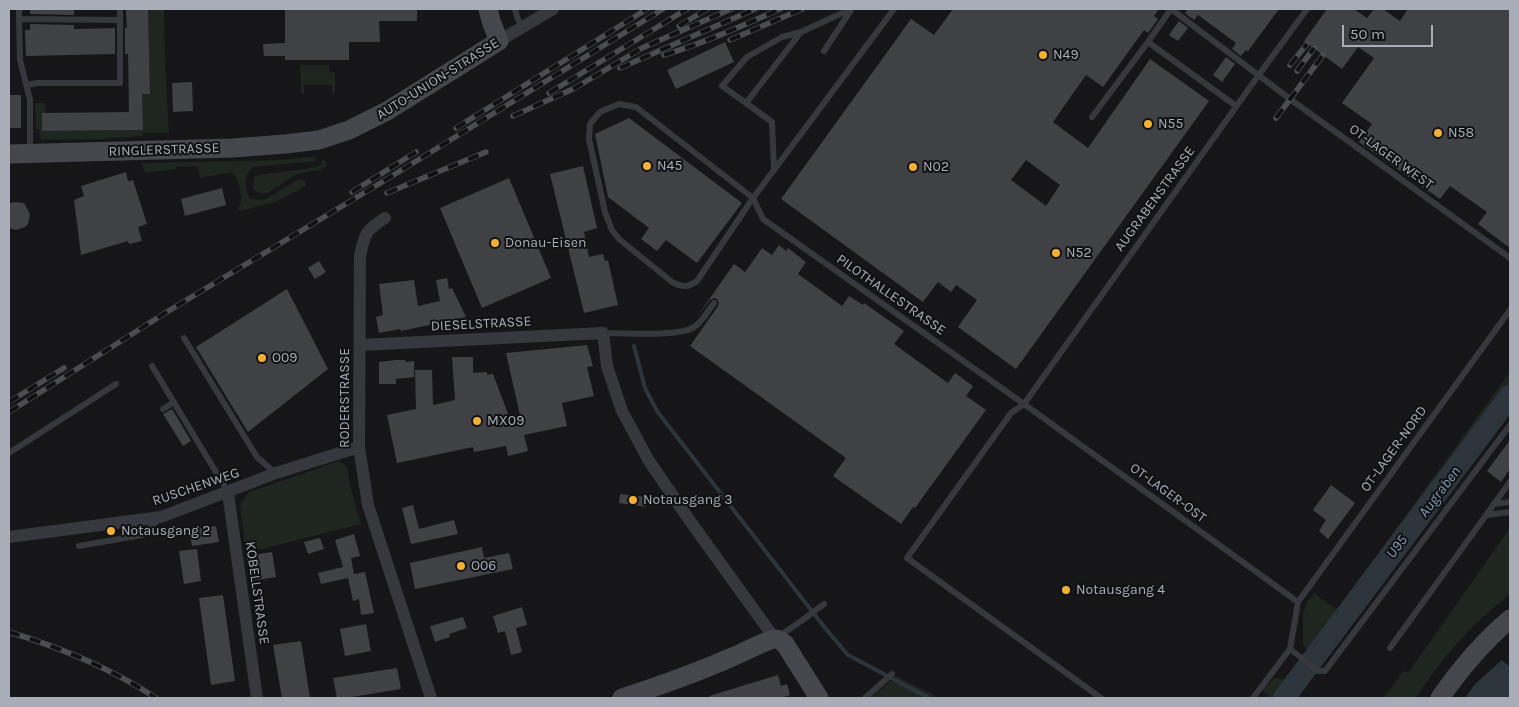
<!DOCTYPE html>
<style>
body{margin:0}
#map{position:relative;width:1519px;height:707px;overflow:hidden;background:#161618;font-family:Karla,sans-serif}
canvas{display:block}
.frame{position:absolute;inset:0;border:10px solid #a8adb8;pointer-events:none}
.scale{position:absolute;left:1342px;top:25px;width:91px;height:22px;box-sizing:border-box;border:2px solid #a8adb8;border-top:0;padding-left:6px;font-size:15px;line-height:18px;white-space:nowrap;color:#a8adb8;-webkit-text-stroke:4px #111113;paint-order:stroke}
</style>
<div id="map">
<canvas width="1519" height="707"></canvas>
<div class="frame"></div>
<div class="scale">50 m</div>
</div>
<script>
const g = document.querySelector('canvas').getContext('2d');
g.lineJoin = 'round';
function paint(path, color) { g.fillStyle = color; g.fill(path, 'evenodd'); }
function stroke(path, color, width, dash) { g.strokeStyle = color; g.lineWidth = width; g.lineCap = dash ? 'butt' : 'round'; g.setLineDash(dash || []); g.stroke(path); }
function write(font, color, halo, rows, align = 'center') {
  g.font = font + ' Karla,sans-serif'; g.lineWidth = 4; g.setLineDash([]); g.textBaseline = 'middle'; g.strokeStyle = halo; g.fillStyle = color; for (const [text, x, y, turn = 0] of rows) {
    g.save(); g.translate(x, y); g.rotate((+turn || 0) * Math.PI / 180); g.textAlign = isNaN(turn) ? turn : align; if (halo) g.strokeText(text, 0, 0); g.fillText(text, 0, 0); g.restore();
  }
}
paint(new Path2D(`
 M148 9H164L165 62 169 133H143L142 136 102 139 41 140 39 129H36L35 103H45V113H42V131L143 130 142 94 150 93Z
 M300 65H329V72H335V92L332 93V85H304V94L301 93Z
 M312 157H315V161L254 167C243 173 244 191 251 199L264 200 299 179 305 180 306 185 304 187 275 202 241 211 238 209C245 201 239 179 232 172L200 178 198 166 176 167V169L145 173 141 163 280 160Z
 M322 160 325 161 327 166 319 170 297 174 267 193C260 194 256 193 253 187L254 177 258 175 312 168 321 165Z
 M1510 372V410L1323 664 1306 651 1303 643V614L1307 602 1314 593 1337 610Z
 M339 461 347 467 351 489 361 524 246 553 240 504 249 492Z
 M1510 528V594C1473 623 1441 658 1416 698H1384L1404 670 1408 673Z
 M896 676 940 698H871Z
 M1275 678 1284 679 1301 693 1297 698H1266L1268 695 1262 691 1271 681Z`), '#1e261f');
paint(new Path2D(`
 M1502 660 1510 667V698H1465L1475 684Z`), '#2c353c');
stroke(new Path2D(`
 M634 346 645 388 657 411 825 628 848 655 929 698
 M1315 658 1510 398
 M1285 698 1293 687`), '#2c353c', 4);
stroke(new Path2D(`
 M1284 698 1510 396`), '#2c353c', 22);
paint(new Path2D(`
 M30 9H74V15L30 14Z
 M126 9H148L150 94H142L143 130 42 131V113L129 112 128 54H125V28H127Z
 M285 9H417V21H379L380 42H349V60H285V56H264L263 44 285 43Z
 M953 9H1159L1154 16 1158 19 1148 33 1144 30 1103 87 1086 75 1053 122 1088 148 1150 59 1209 101 1016 369 958 327 977 300 956 285 951 292 938 282 923 302 781 199 911 19 934 35ZM1026 160 1060 185 1046 206 1011 180Z
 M1188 9H1279L1248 51 1246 50 1241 56 1232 49 1236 43 1198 15 1194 20 1185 13Z
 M1327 9H1354L1367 18 1374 9H1383L1400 21 1408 9H1510V248L1478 224 1487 212 1450 186 1440 199 1359 142 1372 124 1342 103 1374 58 1358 47 1342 69 1304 41Z
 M1179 21 1188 28 1178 41 1169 35Z
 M30 24 74 25V29L115 28V54L26 56 25 30H30Z
 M725 42 734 62 676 89 667 70Z
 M1226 57 1235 64 1222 82 1213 75Z
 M192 82 193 111 173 112 172 83Z
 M9 95H21V128H9Z
 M629 118 742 203 697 263 666 240 657 251 641 239 649 228 608 197 595 134Z
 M583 166 597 228 584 232 589 257 603 254 605 261 608 260 618 305 584 313 550 174Z
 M126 172 128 181 133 180 147 224 138 227 142 241 129 244 128 241 81 255 74 200 84 196 81 186Z
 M509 178 551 278 482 308 440 208Z
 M222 188 226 205 185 216 181 199Z
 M16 202 24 203 30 214 28 224 25 227 16 230 9 228V203Z
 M779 245 786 251 788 248 806 262 798 274 842 306 849 296 863 305 864 303 904 331 894 344 948 383 955 373 973 386 966 396 986 410 915 508 913 507 901 524 833 476 846 458 690 346 718 306 719 303 717 299 714 298 710 300 696 318 734 264 745 272 762 248 772 255Z
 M319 261 326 272 315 279 308 268Z
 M447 278 449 289 452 288 466 317 401 331 400 329 379 333 376 317 383 315 379 284 414 280 418 306 440 301 436 280Z
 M287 289 328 369 248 432 196 347Z
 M587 345 593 366 587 367 594 396 562 403 567 426 524 435 528 451 508 456 506 446 474 452 473 447 397 463 387 415 416 409 415 370H432L433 405 455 400 452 357H473V373L487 372V375L493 374 513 427 522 424 506 353Z
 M395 360H405L406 362 414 361V377L396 379V384H379V362Z
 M172 409 191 441 183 446 163 414Z
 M1510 440V469L1501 482 1487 471Z
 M1331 485 1355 503 1328 539 1319 531 1326 520 1313 510Z
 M620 494 647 497 646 507 619 503Z
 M413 505 419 529 454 520 458 534 411 544 402 508Z
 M216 526 219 542 192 546 189 529Z
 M354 534 360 556 351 558 354 574 365 572 374 613 361 615 359 599 353 601 348 578 321 584 318 573 343 567 335 540Z
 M320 538 324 549 308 554 304 542Z
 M482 547 484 558 509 553 513 569 415 589 410 563Z
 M197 549 201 581 184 584 179 551Z
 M272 552 276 577 251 581 246 556Z
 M223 595 235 681 211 685 199 598Z
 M522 607 527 625 516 628 522 652 511 655 505 631 498 633 493 616Z
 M463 617 467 628 449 634 450 637 435 642 430 626Z
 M366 624 371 651 345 656 340 629Z
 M301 641 310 698H282L273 645Z
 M397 668 401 689 346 698H337L333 678Z
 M778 675 781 686 787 684 790 695 784 697 785 698H710L709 696Z`), '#404145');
stroke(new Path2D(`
 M19 9V19
 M515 9 517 17 522 27
 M851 9 801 32 746 103 772 122 774 170 753 198 697 281C687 288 682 287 672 282L619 239 612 230 605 212 589 139 590 124 600 112 619 104 636 107 753 198 763 219 1024 404 1298 602
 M1171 9 1290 99 1510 258
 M1148 42 1236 106
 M824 51 851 10
 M27 85 37 83H120V20
 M746 103 722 86 747 57 782 37 801 32
 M1092 117 1148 42 1171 9
 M30 152V100L20 60 19 19 120 20V9
 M774 170 894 9
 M1510 310 1298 602 1290 649 1318 671H1325L1510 425
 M603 333C622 333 680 337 694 327 702 322 708 311 714 303
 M184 338 257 457 275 473
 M152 366 228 492
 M163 409 174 402
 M9 453 116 384
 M1494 504 1510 502
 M1487 515 1510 512
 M79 546 142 535 158 520
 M778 637 804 619 824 604
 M1390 648 1510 482
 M865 698 892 674
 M1101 698 907 558 1011 413 1024 404 1258 76 1307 9
 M1253 698 1290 649`), '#37383d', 6);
stroke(new Path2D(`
 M499 41 553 9
 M385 218C365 231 365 233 360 256L359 447 368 505 431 698
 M360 345 603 333 607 366 622 411 649 461 690 521 775 639
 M228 493 257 698
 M9 537 161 517 276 473 359 447`), '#37383d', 12);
stroke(new Path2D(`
 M9 154 233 148 285 144 319 140 349 130 387 111 499 41 491 21 488 9
 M622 698C659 686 696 673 732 657 741 654 768 639 775 639 779 639 782 642 785 644L819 698
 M1440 698C1460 669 1483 642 1510 619`), '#45474d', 19);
const rail = new Path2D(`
 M679 26 707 9
 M730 40 802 9
 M664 55C704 43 742 26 780 9
 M1290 65 1307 44
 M620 68 755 9
 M1297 71 1314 48
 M549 93 687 9
 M513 116 575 88 642 48 731 9
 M1276 118 1323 55
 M456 128 647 9
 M352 192 416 152
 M387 193 486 152
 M9 402 64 368
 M9 412 170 310 392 176 663 9
 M9 632C59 647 112 669 156 698`);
stroke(rail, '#4a4c52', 5.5);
stroke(rail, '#111113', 4, [11]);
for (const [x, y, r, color] of [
 [1043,55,5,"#f2b134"],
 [1148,124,5,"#f2b134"],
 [1438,133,5,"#f2b134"],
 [647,166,5,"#f2b134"],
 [913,167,5,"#f2b134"],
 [495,243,5,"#f2b134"],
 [1056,253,5,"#f2b134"],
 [262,358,5,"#f2b134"],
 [477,421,5,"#f2b134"],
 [633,500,5,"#f2b134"],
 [111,531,5,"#f2b134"],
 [461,566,5,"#f2b134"],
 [1066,590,5,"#f2b134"]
]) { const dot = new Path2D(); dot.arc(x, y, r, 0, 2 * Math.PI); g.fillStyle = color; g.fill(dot); stroke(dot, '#111113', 2); }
write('14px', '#a8adb8', '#111113', [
 ["N49",1053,55],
 ["N55",1158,124],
 ["N58",1448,133],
 ["N45",657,166],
 ["N02",923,167],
 ["Donau-Eisen",505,243],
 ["N52",1066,253],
 ["O09",272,358],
 ["MX09",487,421],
 ["Notausgang 3",643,500],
 ["Notausgang 2",121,531],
 ["O06",471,566],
 ["Notausgang 4",1076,590]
], 'left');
write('14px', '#a8adb8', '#111113', [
 ["AUTO-UNION-STRASSE",438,79,-32],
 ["RINGLERSTRASSE",164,150,-2],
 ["OT-LAGER WEST",1391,157,36],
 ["AUGRABENSTRASSE",1155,199,-54],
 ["PILOTHALLESTRASSE",891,295,35],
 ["DIESELSTRASSE",481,324,-3],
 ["RODERSTRASSE",345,398,-90],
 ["OT-LAGER-NORD",1394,449,-54],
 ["RUSCHENWEG",196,487,-19],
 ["OT-LAGER-OST",1168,493,36],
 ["KOBELLSTRASSE",257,593,82]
]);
write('italic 15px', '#7f9bb3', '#111113', [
 ["Augraben",1440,492,-53],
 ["U95",1397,547,-53]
]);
</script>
